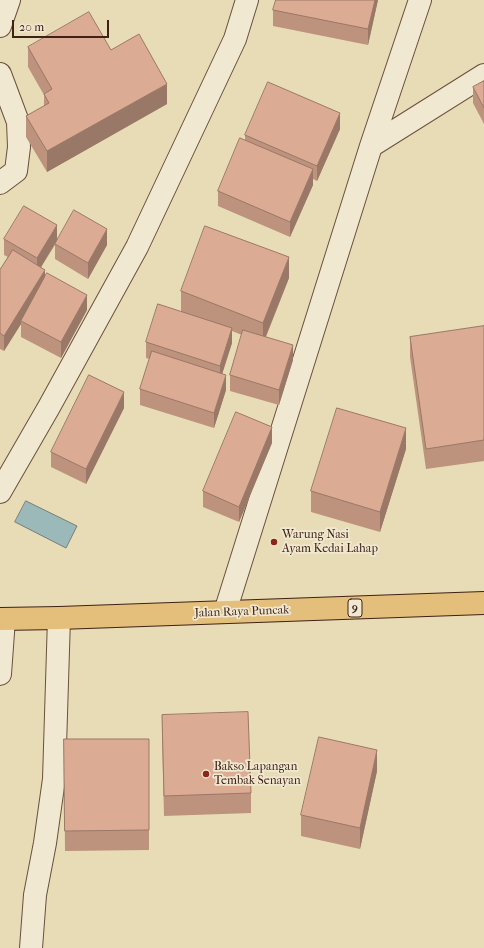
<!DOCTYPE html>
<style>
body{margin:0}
#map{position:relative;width:484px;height:948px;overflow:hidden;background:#e8dcb6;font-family:"IM FELL French Canon",serif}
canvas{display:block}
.scale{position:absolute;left:12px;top:20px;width:97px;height:18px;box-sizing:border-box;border:2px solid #3f2116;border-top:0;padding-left:5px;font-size:12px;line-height:14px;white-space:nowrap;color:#3f2116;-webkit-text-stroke:3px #f0e8d0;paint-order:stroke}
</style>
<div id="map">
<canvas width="484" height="948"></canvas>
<div class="scale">20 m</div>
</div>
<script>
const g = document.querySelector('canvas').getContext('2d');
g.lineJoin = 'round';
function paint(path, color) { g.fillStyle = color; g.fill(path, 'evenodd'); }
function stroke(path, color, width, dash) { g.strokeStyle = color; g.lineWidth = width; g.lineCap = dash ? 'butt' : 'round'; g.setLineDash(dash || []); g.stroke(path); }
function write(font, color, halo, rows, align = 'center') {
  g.font = font + ' "IM FELL French Canon",serif'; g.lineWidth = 3.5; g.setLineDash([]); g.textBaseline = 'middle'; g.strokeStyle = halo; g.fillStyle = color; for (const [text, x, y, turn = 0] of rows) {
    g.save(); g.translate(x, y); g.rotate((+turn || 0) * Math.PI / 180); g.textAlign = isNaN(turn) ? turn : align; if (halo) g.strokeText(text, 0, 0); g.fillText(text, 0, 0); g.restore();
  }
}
const water = new Path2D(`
 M26 501 77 526 66 548 15 522Z`);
paint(water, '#9bb9b8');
stroke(water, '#767c77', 1);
const minor = new Path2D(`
 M0 26 9 0
 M0 74 18 122 19 147 16 171 0 183
 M371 146 484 75
 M0 492 49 407 137 247 235 39 247 0
 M225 612 371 146 420 0
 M0 674 4 619
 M31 948 35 895 45 843 54 779 59 618`);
const highway = new Path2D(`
 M0 619 59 618 484 603`);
stroke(minor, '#69503e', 24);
stroke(highway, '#3f2116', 24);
stroke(minor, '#f0e8d0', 22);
stroke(highway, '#e4be7b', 22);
paint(new Path2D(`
 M378 0 368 45 273 26V10Z
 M28 47 111 50 167 104 47 172 26 137V116L44 106V95L28 67Z
 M484 81V124L473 103V87Z
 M340 129 317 181 313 179V185L290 237 218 206V191L245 140V135Z
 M4 239H57L107 245 88 279 55 259V245L41 267 45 277 87 310 61 358 21 337V324L4 351 0 349V270L8 257 4 255Z
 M289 278 266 337 293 360 279 405 230 391V375L242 335 232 331V343L222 373 226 390 214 428 140 405V389L150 359 146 358V342L181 312V291Z
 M484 326V461L426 469 410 357V337Z
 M124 408 86 484 51 467V452Z
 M272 443 239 522 203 507V491Z
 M406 449 380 532 311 512V491Z
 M162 715 251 793V813L164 816 162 735Z
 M64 739H149V850L65 851Z
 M377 771 360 849 301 836V815Z`), '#bd937e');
paint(new Path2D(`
 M375 0H378L368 45V29Z
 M167 84V104L47 172V151Z
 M340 113V129L317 181V166Z
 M313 169V185L290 237V222Z
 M57 225V240L37 274V258Z
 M107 229V245L88 279V263Z
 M289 257V278L263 343V323Z
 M45 270V285L21 321V324L4 351V336Z
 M87 295V310L61 358V342Z
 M232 328V343L220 381V366Z
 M293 345V360L279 405V390Z
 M226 375V390L214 428V413Z
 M124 392V408L86 484V469Z
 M272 427V443L239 522V507Z
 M406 428V449L380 532V512Z
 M377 750V771L360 849V828Z`), '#9a7867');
const building = new Path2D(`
 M276 0H375L368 29 273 10Z
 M89 12 111 50 139 34 167 84 47 151 26 116 49 103 44 94 52 89 28 47Z
 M484 81V108L473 87Z
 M268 82 340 113 317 166 245 135Z
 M240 138 313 169 290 222 218 191Z
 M24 206 57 225 37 258 4 239Z
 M74 210 107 229 88 263 55 244Z
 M205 226 289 257 263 323 181 291Z
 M13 250 45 270 4 336 0 333V270Z
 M47 273 87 295 61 342 21 321Z
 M158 304 232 328 220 366 146 342Z
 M484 326V440L426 449 410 337Z
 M243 330 293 345 279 390 230 375Z
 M152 351 226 375 214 413 140 389Z
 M89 375 124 392 86 469 51 452Z
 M337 408 406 428 380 512 311 491Z
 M236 412 272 427 239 507 203 491Z
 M248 712 251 793 164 796 162 715Z
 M319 737 377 750 360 828 301 815Z
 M64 739H149V830L65 831Z`);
paint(building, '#dcab93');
stroke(building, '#9a7867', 1);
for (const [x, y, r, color] of [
 [274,542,4,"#8f2418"],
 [206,774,4,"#8f2418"]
]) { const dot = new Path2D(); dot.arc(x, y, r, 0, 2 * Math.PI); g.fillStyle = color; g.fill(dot); stroke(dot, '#f0e8d0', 1.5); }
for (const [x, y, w] of [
 [355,608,14]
]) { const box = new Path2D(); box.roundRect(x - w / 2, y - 9, w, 18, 3); g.fillStyle = '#f0e8d0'; g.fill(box); stroke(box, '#3f2116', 1); }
write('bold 11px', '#3f2116', null, [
 ["9",355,608]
]);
write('12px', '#3f2116', '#f0e8d0', [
 ["Warung Nasi",282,535],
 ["Ayam Kedai Lahap",282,549],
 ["Bakso Lapangan",214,767],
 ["Tembak Senayan",214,781]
], 'left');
write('12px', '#3f2116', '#f0e8d0', [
 ["Jalan Raya Puncak",242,612,-2]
]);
</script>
